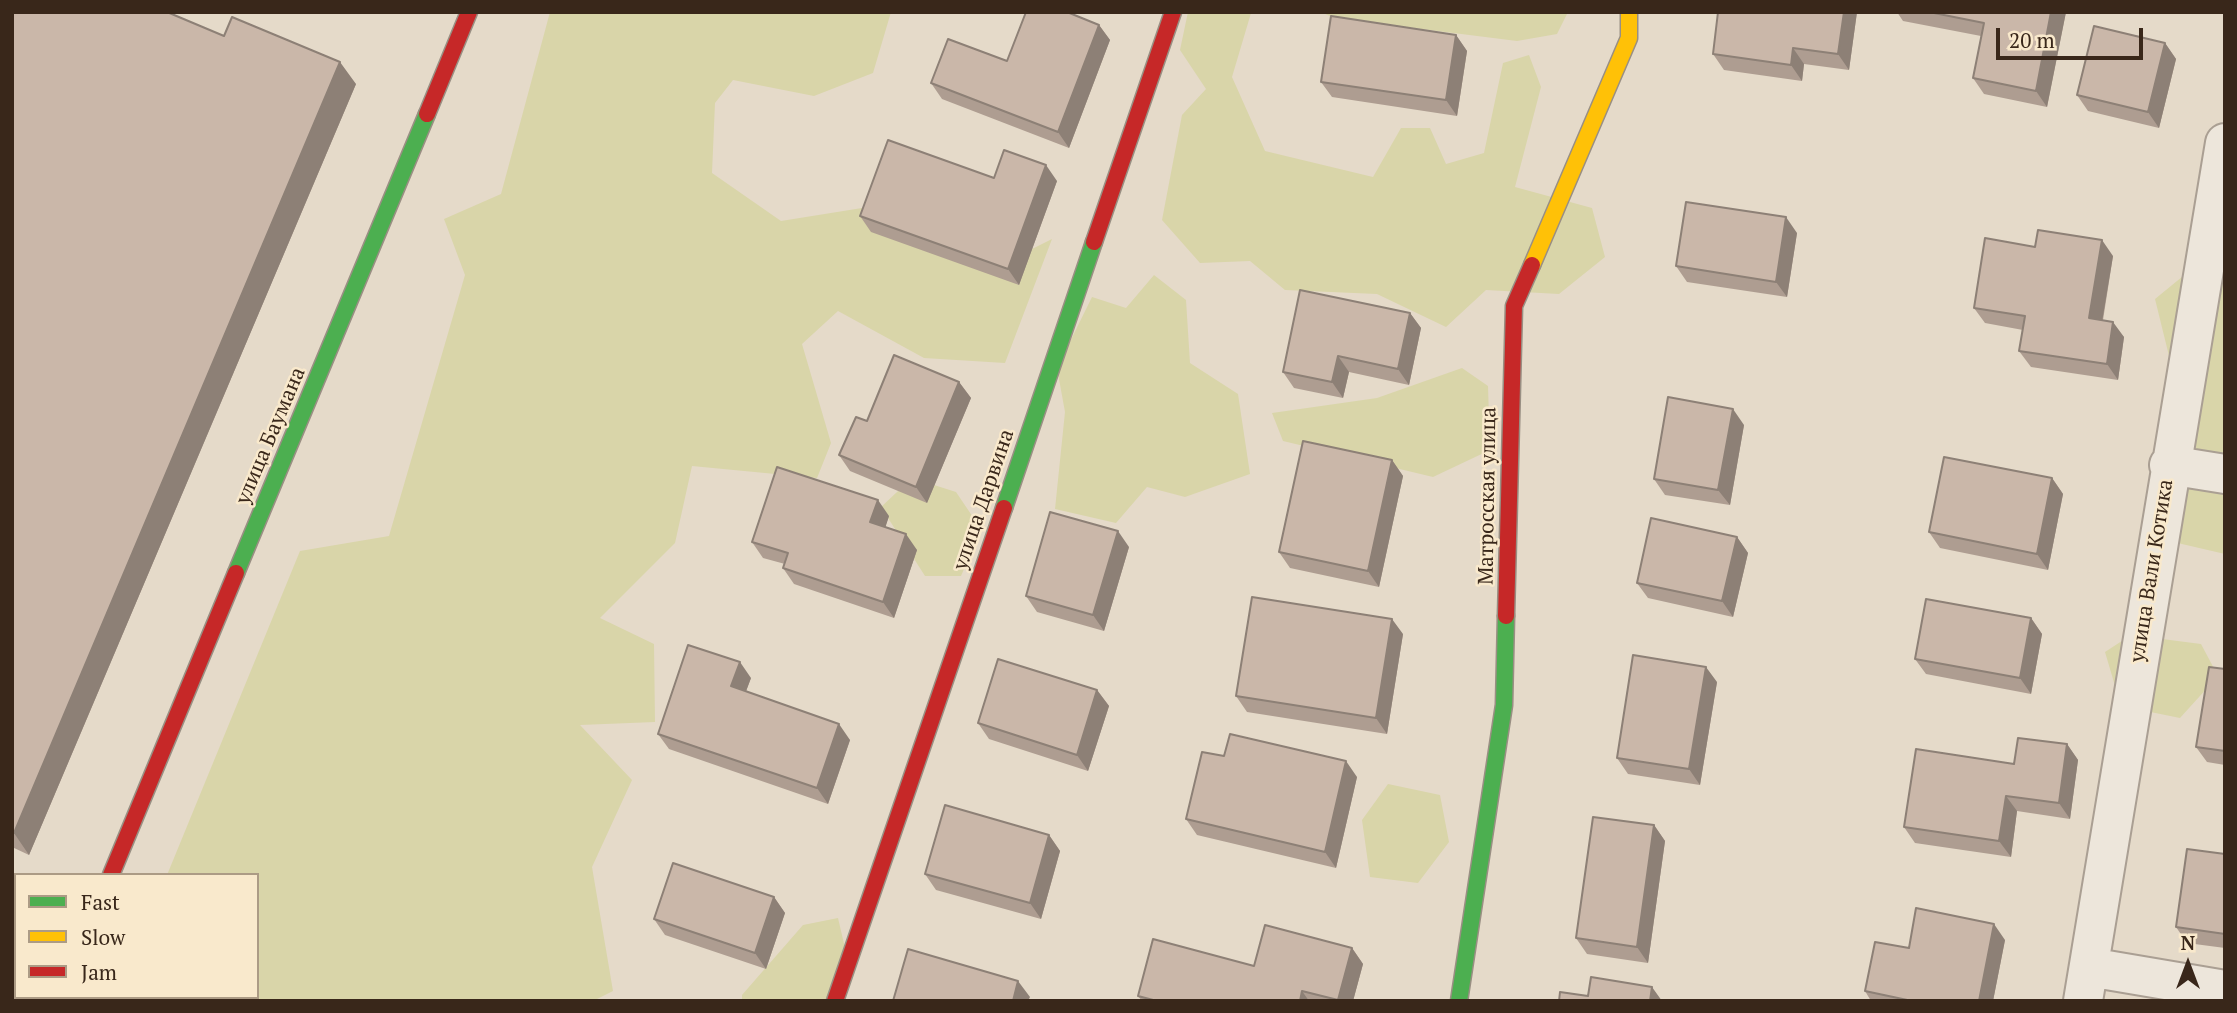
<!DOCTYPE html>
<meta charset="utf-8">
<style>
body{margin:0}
#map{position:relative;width:2237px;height:1013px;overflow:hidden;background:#e5dac9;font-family:"PT Serif",serif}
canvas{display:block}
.frame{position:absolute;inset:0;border:14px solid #39271a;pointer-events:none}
.legend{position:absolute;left:14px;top:873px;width:245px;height:126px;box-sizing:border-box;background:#f9e9cc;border:2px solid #ac9b85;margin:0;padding:9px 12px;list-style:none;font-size:21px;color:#39271a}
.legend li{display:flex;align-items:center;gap:14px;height:35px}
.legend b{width:35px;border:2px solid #ac9b85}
.north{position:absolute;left:2153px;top:929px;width:70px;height:70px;-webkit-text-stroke:5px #f9e9cc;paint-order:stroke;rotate:0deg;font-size:19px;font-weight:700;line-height:28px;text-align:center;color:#39271a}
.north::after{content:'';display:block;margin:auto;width:24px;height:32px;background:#39271a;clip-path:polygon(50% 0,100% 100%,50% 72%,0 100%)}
.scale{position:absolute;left:1996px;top:28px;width:147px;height:32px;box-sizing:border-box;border:4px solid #39271a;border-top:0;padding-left:9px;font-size:21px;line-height:24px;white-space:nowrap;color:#39271a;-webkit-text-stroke:5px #f9e9cc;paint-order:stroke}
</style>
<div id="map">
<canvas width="2237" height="1013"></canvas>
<div class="frame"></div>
<ul class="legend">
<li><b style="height:9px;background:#4caf50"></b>Fast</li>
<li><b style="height:9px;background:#ffc107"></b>Slow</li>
<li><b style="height:9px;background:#c62828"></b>Jam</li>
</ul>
<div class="north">N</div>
<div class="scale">20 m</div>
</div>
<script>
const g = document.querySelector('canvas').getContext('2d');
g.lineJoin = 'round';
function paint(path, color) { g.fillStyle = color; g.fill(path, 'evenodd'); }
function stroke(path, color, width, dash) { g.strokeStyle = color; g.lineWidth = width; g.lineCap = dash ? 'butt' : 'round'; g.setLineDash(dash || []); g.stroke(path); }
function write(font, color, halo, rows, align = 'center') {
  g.font = font + ' "PT Serif",serif'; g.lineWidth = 5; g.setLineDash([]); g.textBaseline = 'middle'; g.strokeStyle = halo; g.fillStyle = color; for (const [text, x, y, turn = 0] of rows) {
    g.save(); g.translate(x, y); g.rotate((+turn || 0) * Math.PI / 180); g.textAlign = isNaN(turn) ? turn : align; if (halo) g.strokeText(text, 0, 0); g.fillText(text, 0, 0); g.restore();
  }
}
paint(new Path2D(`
 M550 12H891L873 73 814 96 733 80 715 103 712 173 781 221 862 208 990 270 1052 239 1005 363 924 358 838 311 802 344 831 443 817 478 692 466 675 543 600 618 654 644 655 722 580 725 632 780 592 867 613 991 593 1001H115L117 997H257V875H167L300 551 389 536 465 275 444 219 501 194Z
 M1188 12 1251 13 1232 77 1265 151 1373 177 1401 128H1430L1446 164 1484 153 1503 63 1529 55 1541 87 1515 187 1592 208 1605 257 1559 294 1486 290 1446 327 1377 294 1285 290 1250 261 1200 263 1162 220 1182 115 1206 89 1180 50Z
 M1321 12H1568L1557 34 1517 41 1334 18Z
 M2210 254 2225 260V554L2169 541 2186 425 2155 299Z
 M1154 275 1186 300 1190 363 1238 394 1250 474 1185 497 1147 487 1116 523 1055 509 1065 412 1057 368 1092 297 1126 308Z
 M1462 368 1488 386 1490 450 1433 477 1283 441 1272 413 1377 398Z
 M912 478 956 492 981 529 961 576H925L881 507Z
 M2131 635 2201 644 2218 676 2180 718 2121 706 2105 652Z
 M1388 784 1440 795 1449 842 1418 883 1370 877 1362 820Z
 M838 918 845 948 826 1001H742V995L803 925Z`), '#d9d5a9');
const street = new Path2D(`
 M2169 465 2225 474
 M2089 967 2225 990
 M2083 1001 2225 143`);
const fast = new Path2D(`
 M1004 508 1094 242
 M236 573 427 114
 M1459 1001 1504 705 1506 616`);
const slow = new Path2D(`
 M1532 265 1629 38V12
 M60 1001 61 997`);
const jam = new Path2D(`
 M427 114 469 12
 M1094 242 1173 12
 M1506 616 1514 306 1532 265
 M111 875 236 573
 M835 1001 1004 508`);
stroke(street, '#aa9f93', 42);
stroke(fast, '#998f83', 19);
stroke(slow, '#998f83', 19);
stroke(jam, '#998f83', 19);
stroke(street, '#ede6db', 38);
stroke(fast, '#4caf50', 16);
stroke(slow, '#ffc107', 16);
stroke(jam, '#c62828', 16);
paint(new Path2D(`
 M12 12 224 36 356 84 29 855 12 847Z
 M1718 12H1857L1849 70 1804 64 1802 81 1724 70 1713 54Z
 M1897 12H2066L2047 107 1984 94 1973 78 1981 36 1903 21Z
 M1099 25 1110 40 1069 148 942 99 931 83 1007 61Z
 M1456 35 1467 51 1457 116 1332 97 1321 82Z
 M2165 43 2176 59 2159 128 2088 111 2077 95Z
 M994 178 1057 181 1019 285 871 232 860 216Z
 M1797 233 1787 297 1687 282 1676 266Z
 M2035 247 2113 256 2103 320 2124 337 2118 380 2031 367 2019 351 2023 330 1985 323 1974 308Z
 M1410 313 1421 328 1409 385 1349 372 1343 398 1294 388 1283 372Z
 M959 382 971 398 927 503 850 471 839 455 867 421Z
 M1744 425 1730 505 1665 495 1654 479Z
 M1392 460 1403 476 1379 587 1290 568 1279 552Z
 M2052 478 2063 494 2048 570 1940 548 1929 532Z
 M889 516 885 527 917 550 894 618 794 584 783 568 785 564 763 558 752 542Z
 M1737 537 1748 553 1733 617 1648 598 1637 583Z
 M1129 547 1104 631 1037 612 1026 596Z
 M2031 618 2042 634 2031 694 1926 674 1915 659Z
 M1403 634 1387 734 1247 712 1236 696Z
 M2225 669V765L2207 762 2196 747Z
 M751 678 746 691 850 740 828 804 669 749 658 734Z
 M1717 682 1700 785 1628 774 1617 758Z
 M1097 690 1109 706 1088 771 989 739 978 723Z
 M2067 744 2078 760 2070 819 2017 811 2011 857 1915 843 1904 827 2014 764Z
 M1224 756 1357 777 1336 868 1197 835 1186 819Z
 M1654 825 1665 841 1648 963 1587 954 1576 938Z
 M1049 835 1060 851 1041 919 936 890 925 874Z
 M2225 854V948L2187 943 2176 927Z
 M774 897 785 913 766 969 665 935 654 919Z
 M2005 940 1993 1001H1871L1865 991 1909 948Z
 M1352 948 1363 964 1353 1001H1142L1138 996 1254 966Z`), '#ae9d91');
paint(new Path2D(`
 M1844 12H1857L1849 70 1838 54Z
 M2051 12H2066L2047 107 2036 91Z
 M1099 25 1110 40 1069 148 1058 132Z
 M1456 35 1467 51 1457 116 1446 100Z
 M2165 43 2176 59 2159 128 2148 112Z
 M1793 48 1804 64 1802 81 1791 65Z
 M340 62 356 84 29 855 14 833Z
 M1046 165 1057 181 1019 285 1008 269Z
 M1786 217 1797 233 1787 297 1776 282Z
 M2102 240 2113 256 2100 334 2089 318Z
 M1410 313 1421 328 1409 385 1398 369Z
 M2113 322 2124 337 2118 380 2107 364Z
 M1338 356 1349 372 1343 398 1332 382Z
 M959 382 971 398 927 503 916 487Z
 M1733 409 1744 425 1730 505 1718 490Z
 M1392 460 1403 476 1379 587 1368 571Z
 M2052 478 2063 494 2048 570 2037 554Z
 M878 500 889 516 882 538 870 522Z
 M1118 531 1129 547 1104 631 1093 615Z
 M906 534 917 550 894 618 883 602Z
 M1737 537 1748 553 1733 617 1722 601Z
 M2031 618 2042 634 2031 694 2020 678Z
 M1392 619 1403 634 1387 734 1376 718Z
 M740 662 751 678 742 702 731 686Z
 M1706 667 1717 682 1700 785 1689 769Z
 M1097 690 1109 706 1088 771 1077 755Z
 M839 724 850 740 828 804 817 788Z
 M2067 744 2078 760 2070 819 2059 803Z
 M1346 761 1357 777 1336 868 1325 852Z
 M2006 796 2017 811 2011 857 1999 841Z
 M1654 825 1665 841 1648 963 1637 947Z
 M1049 835 1060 851 1041 919 1030 903Z
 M774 897 785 913 766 969 755 953Z
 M1994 924 2005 940 1993 1001H1979Z
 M1352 948 1363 964 1353 1001H1338Z
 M1018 981 1030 997 1028 1001H1013Z
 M1652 987 1662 1001H1650Z
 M1302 991 1309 1001H1300Z`), '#8d8076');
const building = new Path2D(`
 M12 12H167L224 36 232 17 340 62 14 833 12 832Z
 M1026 12H1067L1099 25 1058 132 931 83 948 39 1007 61Z
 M1718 12H1844L1838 54 1793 48 1791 65 1713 54Z
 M1929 12H2051L2036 91 1973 78 1984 23Z
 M1331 16 1456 35 1446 100 1321 82Z
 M2094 26 2165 43 2148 112 2077 95Z
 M888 140 994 178 1004 150 1046 165 1008 269 860 216Z
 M1686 202 1786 217 1776 282 1676 266Z
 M2038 230 2102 240 2089 318 2113 322 2107 364 2019 351 2025 316 1974 308 1985 238 2035 247Z
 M1300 290 1410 313 1398 369 1338 356 1332 382 1283 372Z
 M894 355 959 382 916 487 839 455 856 417 867 421Z
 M1668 397 1733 409 1718 490 1654 479Z
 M1303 441 1392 460 1368 571 1279 552Z
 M1944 457 2052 478 2037 554 1929 532Z
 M777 467 878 500 870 522 906 534 883 602 783 568 788 553 752 542Z
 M1050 512 1118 531 1093 615 1026 596Z
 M1651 518 1737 537 1722 601 1637 583Z
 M1252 597 1392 619 1376 718 1236 696Z
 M1926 599 2031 618 2020 678 1915 659Z
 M688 645 740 662 731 686 839 724 817 788 658 734Z
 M1633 655 1706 667 1689 769 1617 758Z
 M998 659 1097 690 1077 755 978 723Z
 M2209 667 2225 669V751L2196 747Z
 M1230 734 1346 761 1325 852 1186 819 1202 752 1224 756Z
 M2018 738 2067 744 2059 803 2006 796 1999 841 1904 827 1916 749 2014 764Z
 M945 805 1049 835 1030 903 925 874Z
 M1593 817 1654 825 1637 947 1576 938Z
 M2187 849 2225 854V934L2176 927Z
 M673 863 774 897 755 953 654 919Z
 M1916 908 1994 924 1979 1001H1912L1865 991 1875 942 1909 948Z
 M1265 925 1352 948 1338 1000 1302 991 1300 1001H1157L1138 996 1153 939 1254 966Z
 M908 949 1018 981 1013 1001H893Z
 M1591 977 1652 987 1650 1001H1559L1560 992 1588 996Z`);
paint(building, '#cab7a9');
stroke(building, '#8d8076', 2);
write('21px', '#39271a', '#f9e9cc', [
 ["улица Баумана",271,436,-67],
 ["Матросская улица",1488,496,-89],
 ["улица Дарвина",984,500,-71],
 ["улица Вали Котика",2152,571,-81]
]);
</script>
